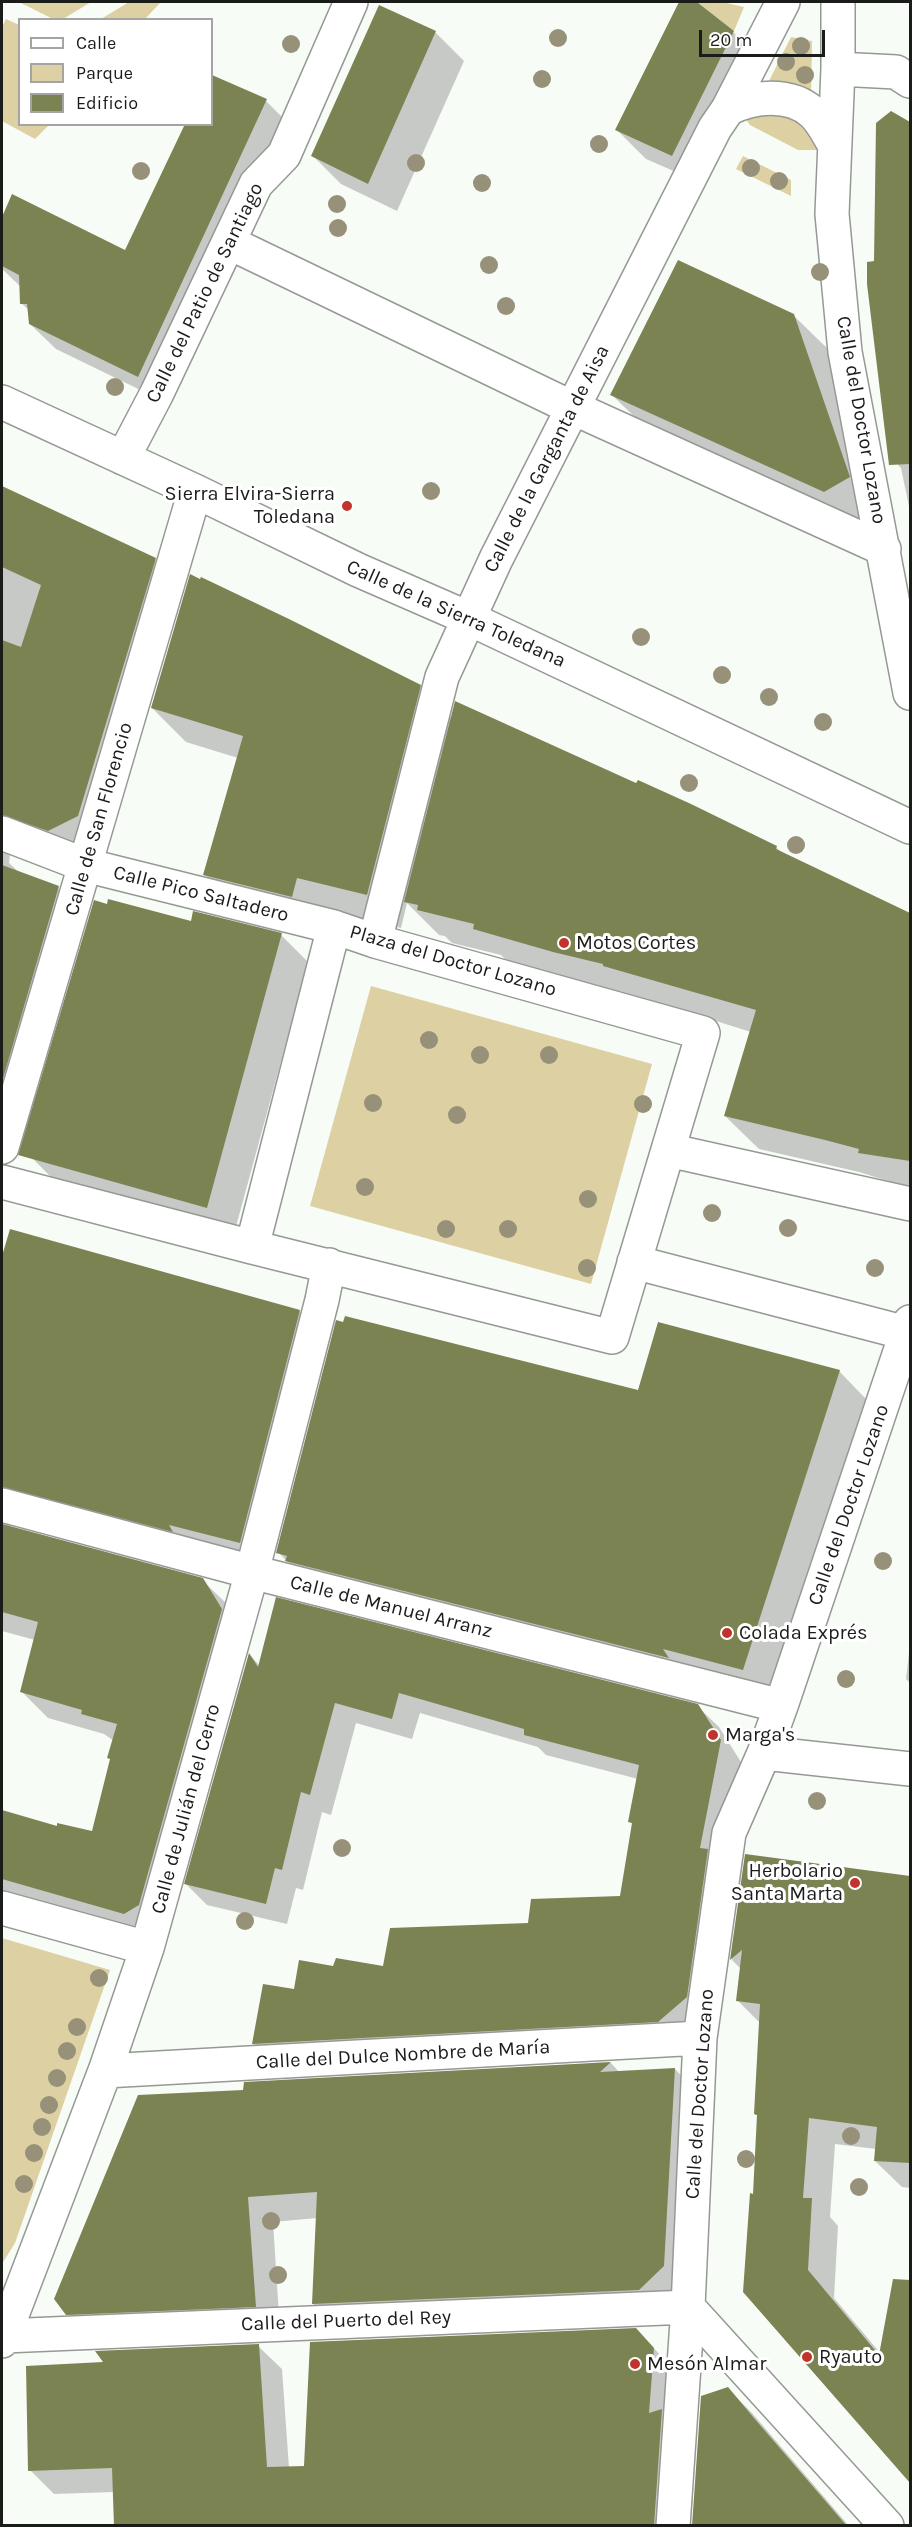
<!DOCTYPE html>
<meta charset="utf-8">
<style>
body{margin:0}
#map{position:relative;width:912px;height:2527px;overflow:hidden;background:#f8fcf7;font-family:Karla,sans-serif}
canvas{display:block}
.frame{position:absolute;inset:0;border:3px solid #1a1c1a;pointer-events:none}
.legend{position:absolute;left:18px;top:18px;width:195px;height:108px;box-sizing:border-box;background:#fff;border:2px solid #a3a4a3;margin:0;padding:8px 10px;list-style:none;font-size:18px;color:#1a1c1a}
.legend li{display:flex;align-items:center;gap:12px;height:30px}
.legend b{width:30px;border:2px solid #a3a4a3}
.scale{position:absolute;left:699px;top:30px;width:126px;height:27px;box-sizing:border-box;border:3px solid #1a1c1a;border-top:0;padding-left:8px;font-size:18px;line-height:21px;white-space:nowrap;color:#1a1c1a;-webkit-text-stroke:4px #fff;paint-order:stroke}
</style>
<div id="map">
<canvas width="912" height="2527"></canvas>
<div class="frame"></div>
<ul class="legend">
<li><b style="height:8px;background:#fff"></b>Calle</li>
<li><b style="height:16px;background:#ddd1a3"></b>Parque</li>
<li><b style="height:16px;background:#7b8352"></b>Edificio</li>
</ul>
<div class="scale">20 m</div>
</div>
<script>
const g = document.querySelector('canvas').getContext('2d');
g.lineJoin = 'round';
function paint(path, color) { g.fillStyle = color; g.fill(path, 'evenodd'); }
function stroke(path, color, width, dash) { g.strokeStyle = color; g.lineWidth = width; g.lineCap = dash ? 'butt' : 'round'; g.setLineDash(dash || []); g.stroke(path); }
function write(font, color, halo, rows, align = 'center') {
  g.font = font + ' Karla,sans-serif'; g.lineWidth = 6; g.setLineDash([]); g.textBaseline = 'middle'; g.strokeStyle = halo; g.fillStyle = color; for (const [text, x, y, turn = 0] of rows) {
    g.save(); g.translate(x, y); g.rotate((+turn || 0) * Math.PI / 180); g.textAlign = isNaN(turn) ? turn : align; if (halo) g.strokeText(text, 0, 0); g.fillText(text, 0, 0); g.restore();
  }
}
paint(new Path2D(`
 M19 2H91L63 19 55 20Z
 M129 2H161L145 19H101Z
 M697 2H722L744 7 734 31Z
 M6 19 19 25 20 124 49 125 35 139 2 121V27Z
 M791 37 812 41 811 97 767 85Z
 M760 111 798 117 820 150H798L750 125 745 118Z
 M743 156 791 180V196L736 169Z
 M371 986 652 1064 591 1284 310 1206Z
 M2 1938 110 1970 15 2243 2 2264Z`), '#ddd1a3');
paint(new Path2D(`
 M681 2H695L733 32 762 61 701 183 646 159 617 130Z
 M435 32 464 61 397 211 341 184 313 156Z
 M212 77 266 101 291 126 163 401 56 349 30 324 29 310 22 304 21 287 2 269V221L12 196 126 252 212 124Z
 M891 112 910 124V511L901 468 889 455 876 263Z
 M793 315 830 351 885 513 860 527 648 430 612 395Z
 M2 487 155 560 181 586 104 842 10 854 9 863 20 873 58 888 85 914 16 1147 2 1168Z
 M420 686 452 719 776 847 783 854 910 914V1188L892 1185 888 1181 859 1172 759 1149 725 1116 751 1032 636 996 508 962 501 955 452 943 445 936 439 935 407 903 401 928 331 911 239 909 205 875 238 758 186 742 152 708Z
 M192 923 281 935 308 962 234 1234 59 1185 33 1159Z
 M11 1230 299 1311 326 1338 266 1569 15 1518 10 1526 202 1580 229 1606 151 1939 2 1898V1812L58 1827 93 1833 111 1760 114 1741 104 1734 48 1718 22 1692 35 1640 2 1631V1261Z
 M344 1324 639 1392 839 1371 866 1399 770 1696 305 1580 278 1552Z
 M910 1644V1683L906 1679Z
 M250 1655 260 1666 697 1706 719 1727 741 1762 721 1865 707 2018 679 2042 274 2064 253 2044 295 1991 334 1967 384 1968 621 1897 633 1825 630 1821 638 1779 546 1755 538 1747 420 1713 412 1739 356 1723 331 1815 322 1812 303 1890 296 1888 287 1924 207 1905 186 1884Z
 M746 1856 910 1877V2188L902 2187 875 2161 876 2149 835 2144 830 2217 838 2226 834 2298 881 2354 893 2291 910 2293V2481L860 2421 755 2196 758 2116 755 2114 760 2023 738 2001 741 1969 732 1960Z
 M611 2063 619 2072 675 2069 700 2095 689 2291 338 2329 313 2304 317 2218 273 2222 280 2331 93 2339 67 2314 244 2091 246 2083Z
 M636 2329 677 2373 665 2526H115L114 2492 54 2494 30 2470 106 2363 258 2346 282 2369 289 2468H305Z
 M728 2389 752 2413 849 2526H693Z`), '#0003');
paint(new Path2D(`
 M679 2H697L734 31 672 156 615 130Z
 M379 5 436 31 368 184 311 156Z
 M212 75 267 99 138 377 29 324 27 304H20L19 275 2 266V217L12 194 125 250 185 124H212Z
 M891 111 910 122V464L889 465 867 284V262L874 261 876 123Z
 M678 260 794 314 850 477 824 492 610 395Z
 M2 486 156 558 78 816 48 831 2 815V640L21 647 41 585 2 567Z
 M190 574 200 579 201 577 291 620 421 685 367 895 297 878 292 897 203 875 243 736 151 708Z
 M455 701 636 783 638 780 691 804 777 846 776 849 910 913V1161L858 1153 859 1149 825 1140 724 1116 756 1010 603 966V964L553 952 473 929 474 924 417 910 418 905 404 902Z
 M2 865 59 886 2 1082Z
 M108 899 191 921 193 911 282 933 207 1208 18 1155 94 900 107 904Z
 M10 1229 300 1310 240 1543 169 1525 173 1532 2 1487V1256Z
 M345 1316 638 1390 658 1322 840 1370 743 1670 663 1649 669 1658 285 1561 287 1556 276 1553 336 1320 343 1322Z
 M2 1524 203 1578 222 1609 139 1905 124 1914 2 1879V1810L57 1826V1823L92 1831 110 1759 107 1758 117 1724 81 1714 82 1710 20 1692 38 1622 2 1612Z
 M276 1597 698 1704 721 1740 700 1848 708 1849 687 1997 658 2022 252 2044 263 1984 294 1989 299 1960 333 1966 336 1958 383 1966 390 1928 528 1923 531 1899 620 1896 632 1823 628 1822 639 1765 524 1735V1729L399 1693 392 1719 335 1703 310 1795 301 1792 282 1870 275 1868 266 1904 184 1884 249 1653 258 1667Z
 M745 1854 910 1876V2163L874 2161 877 2127 809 2118 803 2198H812L808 2270 879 2355 893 2279 910 2280V2483L743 2292 750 2193 753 2194 757 2115 754 2114 760 2004 736 2001 742 1950 730 1960Z
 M611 2062 600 2072 675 2068 664 2266 639 2290 312 2304 317 2192 248 2197 256 2307 66 2315 54 2299 138 2095 243 2090 244 2082Z
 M636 2328 654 2348 649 2413 662 2409 654 2526H114L112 2468 28 2471 26 2366 103 2362 95 2351 259 2344 267 2467 304 2466 310 2342Z
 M728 2387 754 2418 847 2526H692L701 2396Z`), '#7b8352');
const street = new Path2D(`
 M838 2V69L832 214 845 352 910 693
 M838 69 896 72 910 81
 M728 109C753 96 790 92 813 113 822 121 828 134 834 144
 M230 243 558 401 884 549
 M2 402 195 491 358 570 468 618 910 827
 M123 458 157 393 256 184 284 155 351 2
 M2 833 85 865 334 927
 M334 927 375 941 703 1033 612 1337 252 1247Z
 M375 941 442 677 496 559 715 128 728 109 783 2
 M2 1147 195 491
 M668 1150 910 1204
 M2 1182 252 1247
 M634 1262 906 1333
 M2 1505 252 1572 781 1706
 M764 1753 910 1769
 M2 1908 147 1948
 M105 2071 700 2038
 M688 2307 887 2526
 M4 2336 688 2307
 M2 2341 105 2071 147 1948 252 1572 322 1300 329 1265
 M673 2526 688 2307 700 2038 729 1833 764 1753 781 1706 910 1322`);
stroke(street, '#959994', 36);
stroke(street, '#fff', 33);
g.fillStyle = '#969178';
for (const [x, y] of [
 [558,38],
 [291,44],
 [801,46],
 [786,62],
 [805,75],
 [542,79],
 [599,144],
 [416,163],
 [751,168],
 [141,171],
 [779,181],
 [482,183],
 [337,204],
 [338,228],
 [489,265],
 [820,272],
 [506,306],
 [115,387],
 [431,491],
 [641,637],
 [722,675],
 [769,697],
 [823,722],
 [689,783],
 [796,845],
 [429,1040],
 [480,1055],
 [549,1055],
 [373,1103],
 [643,1104],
 [457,1115],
 [365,1187],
 [588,1199],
 [712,1213],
 [788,1228],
 [446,1229],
 [508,1229],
 [587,1268],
 [875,1268],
 [883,1561],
 [846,1679],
 [817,1801],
 [342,1848],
 [245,1921],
 [99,1978],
 [77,2027],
 [67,2051],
 [57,2078],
 [49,2105],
 [42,2127],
 [851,2136],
 [34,2153],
 [746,2159],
 [24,2184],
 [859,2187],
 [271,2221],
 [278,2275]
]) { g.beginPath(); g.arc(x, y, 9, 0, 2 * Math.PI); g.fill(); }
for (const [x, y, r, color] of [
 [347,506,6,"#c1332b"],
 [564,943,6,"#c1332b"],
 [727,1633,6,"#c1332b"],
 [713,1735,6,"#c1332b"],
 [855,1883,6,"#c1332b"],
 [807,2357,6,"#c1332b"],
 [635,2364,6,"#c1332b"]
]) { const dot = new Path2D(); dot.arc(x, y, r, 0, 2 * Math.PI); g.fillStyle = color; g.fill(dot); stroke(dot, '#fff', 2); }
write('20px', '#1a1c1a', '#fff', [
 ["Calle del Patio de Santiago",205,293,-64],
 ["Calle del Doctor Lozano",861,420,80],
 ["Calle de la Garganta de Aisa",547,459,-63],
 ["Calle de la Sierra Toledana",456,614,24],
 ["Calle de San Florencio",99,819,-74],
 ["Calle Pico Saltadero",201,894,14],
 ["Plaza del Doctor Lozano",453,961,16],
 ["Calle del Doctor Lozano",849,1505,-71],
 ["Calle de Manuel Arranz",391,1607,14],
 ["Calle de Julián del Cerro",186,1809,-75],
 ["Calle del Dulce Nombre de María",403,2055,-3],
 ["Calle del Doctor Lozano",700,2094,-86],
 ["Calle del Puerto del Rey",346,2321,-2]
]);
write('20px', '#1a1c1a', '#fff', [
 ["Sierra Elvira-Sierra",335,494,"right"],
 ["Toledana",335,517,"right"],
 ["Motos Cortes",576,943],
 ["Colada Exprés",739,1633],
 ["Marga's",725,1735],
 ["Herbolario",843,1871,"right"],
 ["Santa Marta",843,1894,"right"],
 ["Ryauto",819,2357],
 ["Mesón Almar",647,2364]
], 'left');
</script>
